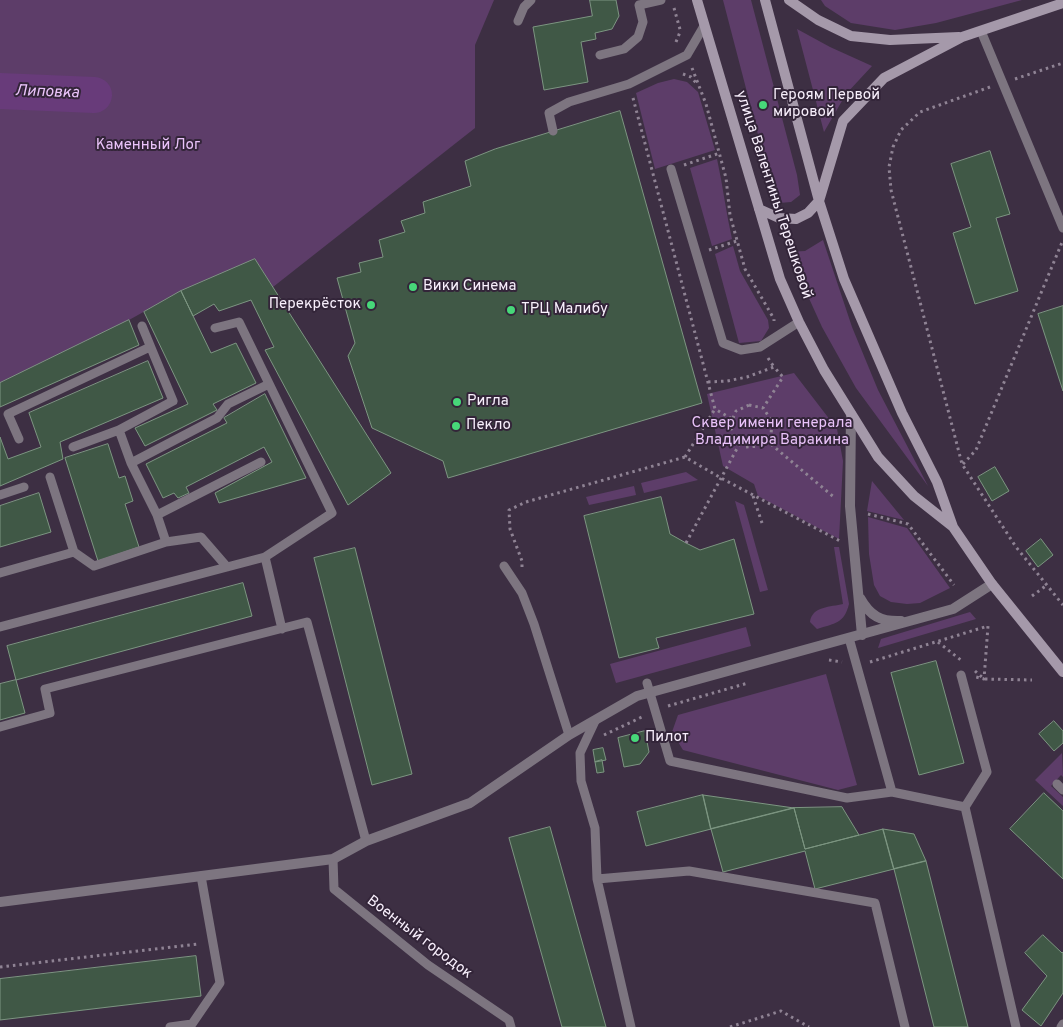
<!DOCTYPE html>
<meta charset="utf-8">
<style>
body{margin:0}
canvas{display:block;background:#3d2f43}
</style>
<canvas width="1063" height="1027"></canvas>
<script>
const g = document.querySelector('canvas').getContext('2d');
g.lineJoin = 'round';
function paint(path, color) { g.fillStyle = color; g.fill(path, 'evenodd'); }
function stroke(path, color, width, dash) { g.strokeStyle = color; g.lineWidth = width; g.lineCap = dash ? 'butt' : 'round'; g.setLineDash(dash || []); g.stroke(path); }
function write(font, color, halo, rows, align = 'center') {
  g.font = font + ' Overpass,sans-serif'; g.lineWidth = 4; g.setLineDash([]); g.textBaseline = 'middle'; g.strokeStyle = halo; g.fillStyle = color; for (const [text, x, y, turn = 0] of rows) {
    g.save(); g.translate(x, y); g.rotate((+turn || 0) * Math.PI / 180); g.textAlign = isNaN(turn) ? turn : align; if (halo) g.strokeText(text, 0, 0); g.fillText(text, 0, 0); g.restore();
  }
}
paint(new Path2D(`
 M0 0H494L475 45V128L273 287 255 259 181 291 129 320 0 383Z
 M723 0H751L797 175 800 195 791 202 779 203 773 192Z
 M821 0H1022L936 23 895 30 851 23 825 6Z
 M797 29 830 47 872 66 846 94 824 132Z
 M674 79 687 82 698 92 715 150 655 169 636 93 658 83Z
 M717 159C723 186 726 213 732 239L712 246 690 168Z
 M823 240 852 327 878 390 928 486 856 388 822 327 788 252 805 251Z
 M733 246 740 271 768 320 769 328 761 341 739 343 715 254Z
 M794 373 837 429 843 461 839 539 758 496 754 484 723 466 707 394Z
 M686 472 698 480 644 493 641 483Z
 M872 481 904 520 867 511Z
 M634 486 636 495 589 505 586 497Z
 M735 501 744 505 768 590 760 592Z
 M868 517 907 528 950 588 920 603 907 604 891 602 880 596 874 585 869 554Z
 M834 547H839L849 604C844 624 835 623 817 629L810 622C812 606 831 607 843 604Z
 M970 612 976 619 878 648 881 639Z
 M746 627 751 646 616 683 610 664Z
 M826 674 857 785 838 790 683 750 672 732 678 715Z
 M1062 753 1063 777 1061 775 1051 786 1063 797V806L1035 780Z`), '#5d3d69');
stroke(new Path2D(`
 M0 91 94 95`), '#683b7a', 36);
const building = new Path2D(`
 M590 0H616L619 16 612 29 595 33 596 39 581 42 588 82 544 90 533 27 592 16Z
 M620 111 702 403 448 478 443 461 372 428 348 356 355 343 337 278 361 272 359 263 383 257 379 240 405 232 401 221 425 213 423 202 471 186 465 161 495 149Z
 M990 151 1010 214 996 218 1018 291 975 304 953 233 971 227 951 164Z
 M255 259 391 473 348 505 265 350 274 347 251 300 219 311 214 304 193 316 181 291Z
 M181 291 211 353 236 343 256 383 213 404 217 410 145 446 135 428 188 404 144 312Z
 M1063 306V391L1038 314Z
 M129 320 139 345 0 407V383Z
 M148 361 163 398 60 442 63 459 0 486V437L8 459 41 447 29 413Z
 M265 394 306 478 219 503 215 493 272 462 264 447 186 487 189 493 178 498 174 493 163 498 146 464 227 423 224 418Z
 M108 444 119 478 125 476 133 501 125 504 139 547 98 561 65 458Z
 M995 467 1009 491 992 501 978 477Z
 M39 493 51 532 0 547V506Z
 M661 497 670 534 686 543 700 550 734 539 754 614 656 638 659 648 619 658 584 516Z
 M1041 539 1053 555 1038 567 1026 551Z
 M355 548 412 774 372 785 314 558Z
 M243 583 252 616 16 680 7 646Z
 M936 661 964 763 919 775 891 673Z
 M16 680 25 713 0 720V684Z
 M1054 721 1063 731V743L1054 751 1039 734Z
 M645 731 649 752 640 764 624 767 618 738Z
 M603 748 606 760 595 762 593 750Z
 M602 760 604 772 597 773 595 762Z
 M1044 793 1063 811V879L1010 829Z
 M703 795 794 808 711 829Z
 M703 795 711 829 646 846 637 812Z
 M842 807 859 835 805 849 794 808Z
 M794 808 805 849 883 829 894 869 815 889 805 851 723 872 711 829Z
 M550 827 606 1027H562L509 838Z
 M883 829 914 834 926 861 894 869Z
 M926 861 968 1027H934L894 869Z
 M1043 935 1062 953 1063 952V993L1041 1026 1022 1010 1047 976 1025 953Z
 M196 956 201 996 0 1020V979Z`);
paint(building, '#405846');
stroke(building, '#7c9581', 1);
stroke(new Path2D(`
 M674 8 681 33
 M676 42 680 32
 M692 68 706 104 726 178 730 215 745 269 774 319V321
 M683 74 691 77 697 84
 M1015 79 1063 63
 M990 87 920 112 901 130 893 147 889 167 891 190 962 464 1016 547 1063 605
 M633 98 715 409 732 419
 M684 165 720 153
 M709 250 737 241
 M768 358 774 367
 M708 382 727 381 747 377 774 367 783 377 763 408
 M749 405 763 408 772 421 771 435 761 446 746 447 734 439 730 425 736 411Z
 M766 440 835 498
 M685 457 715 409
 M963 464 976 450 1063 240
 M753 496 763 526
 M868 514 908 524 954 585
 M686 543 740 443
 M522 567V561L510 529 509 510 526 502 685 457 721 478 840 541
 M1032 596 1047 585
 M938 642 962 661
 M829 660 842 662
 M870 662 988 626 984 679 976 677
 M975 671 984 679 1032 680
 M668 706 748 683
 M604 735 644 716
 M0 967 199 944
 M730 1027 781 1011 809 1027`), '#8f8394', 3, [2.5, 4]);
stroke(new Path2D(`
 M518 21 524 7 531 0
 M981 31 1063 228
 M600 55 624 49 638 37 643 22 639 5 661 0
 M553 131 549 113 569 102 629 84 687 55 704 26
 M671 169 723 343 741 350 760 347 799 322
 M215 328 239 322 332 513 265 557 282 629
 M119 430 173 401 142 326
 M19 439 8 414 150 347
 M73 447 119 430 131 463
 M50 477 74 552 94 566 166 542
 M0 495 24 487
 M157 515 131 463 217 418 228 404 269 384
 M504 566 522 593 534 624 569 735
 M227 567 201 537 166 542 157 515 261 462
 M0 573 74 552
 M0 627 265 557
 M849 638 892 792 965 807
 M961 675 987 772 965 807 1016 1027
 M647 683 670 761 847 798 892 792
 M595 721 580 753 581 781 595 828 597 879 631 1027
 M0 727 50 713 45 689 307 622 366 841
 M1057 784 1063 790
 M333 859 334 889 428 965 509 1020 511 1027
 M597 879 689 871 875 903 905 1027
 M170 1027 192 1024 220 983 201 876
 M1061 1027 1063 1024`), '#7d7580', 9);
stroke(new Path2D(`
 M851 414 850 506 862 635
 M860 598C870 616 881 622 901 621
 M0 902 333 859 366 841 470 803 569 735 637 696 953 609 992 584`), '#7d7580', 10);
stroke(new Path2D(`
 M697 0 780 279 799 322 824 370 878 457 914 496 952 526
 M765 0 819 201 844 279 902 413 937 482 953 527 992 584 1063 672
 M789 0 818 20 851 36 890 40 959 37
 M759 209 779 218 796 219 808 213 819 201 843 121 884 78 962 37 1063 3`), '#a599aa', 10);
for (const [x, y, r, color] of [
 [763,105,5,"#47d779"],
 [413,287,5,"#47d779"],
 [371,305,5,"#47d779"],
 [511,310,5,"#47d779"],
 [457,402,5,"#47d779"],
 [456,426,5,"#47d779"],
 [635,738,5,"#47d779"]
]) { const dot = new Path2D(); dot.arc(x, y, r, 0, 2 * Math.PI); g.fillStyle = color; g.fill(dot); stroke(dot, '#332539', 2); }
write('15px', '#f8effc', '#332539', [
 ["Героям Первой",773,96],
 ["мировой",773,113],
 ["Вики Синема",423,287],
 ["Перекрёсток",361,305,"right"],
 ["ТРЦ Малибу",521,310],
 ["Ригла",467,402],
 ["Пекло",466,426],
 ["Пилот",645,738]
], 'left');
write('15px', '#eac3fa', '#332539', [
 ["Каменный Лог",148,146],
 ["Сквер имени генерала",772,424],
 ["Владимира Варакина",772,441]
]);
write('15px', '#f8effc', '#332539', [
 ["улица Валентины Терешковой",773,195,72],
 ["Военный городок",419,938,37]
]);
write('italic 16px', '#ecc5fc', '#332539', [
 ["Липовка",47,93,2]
]);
</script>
